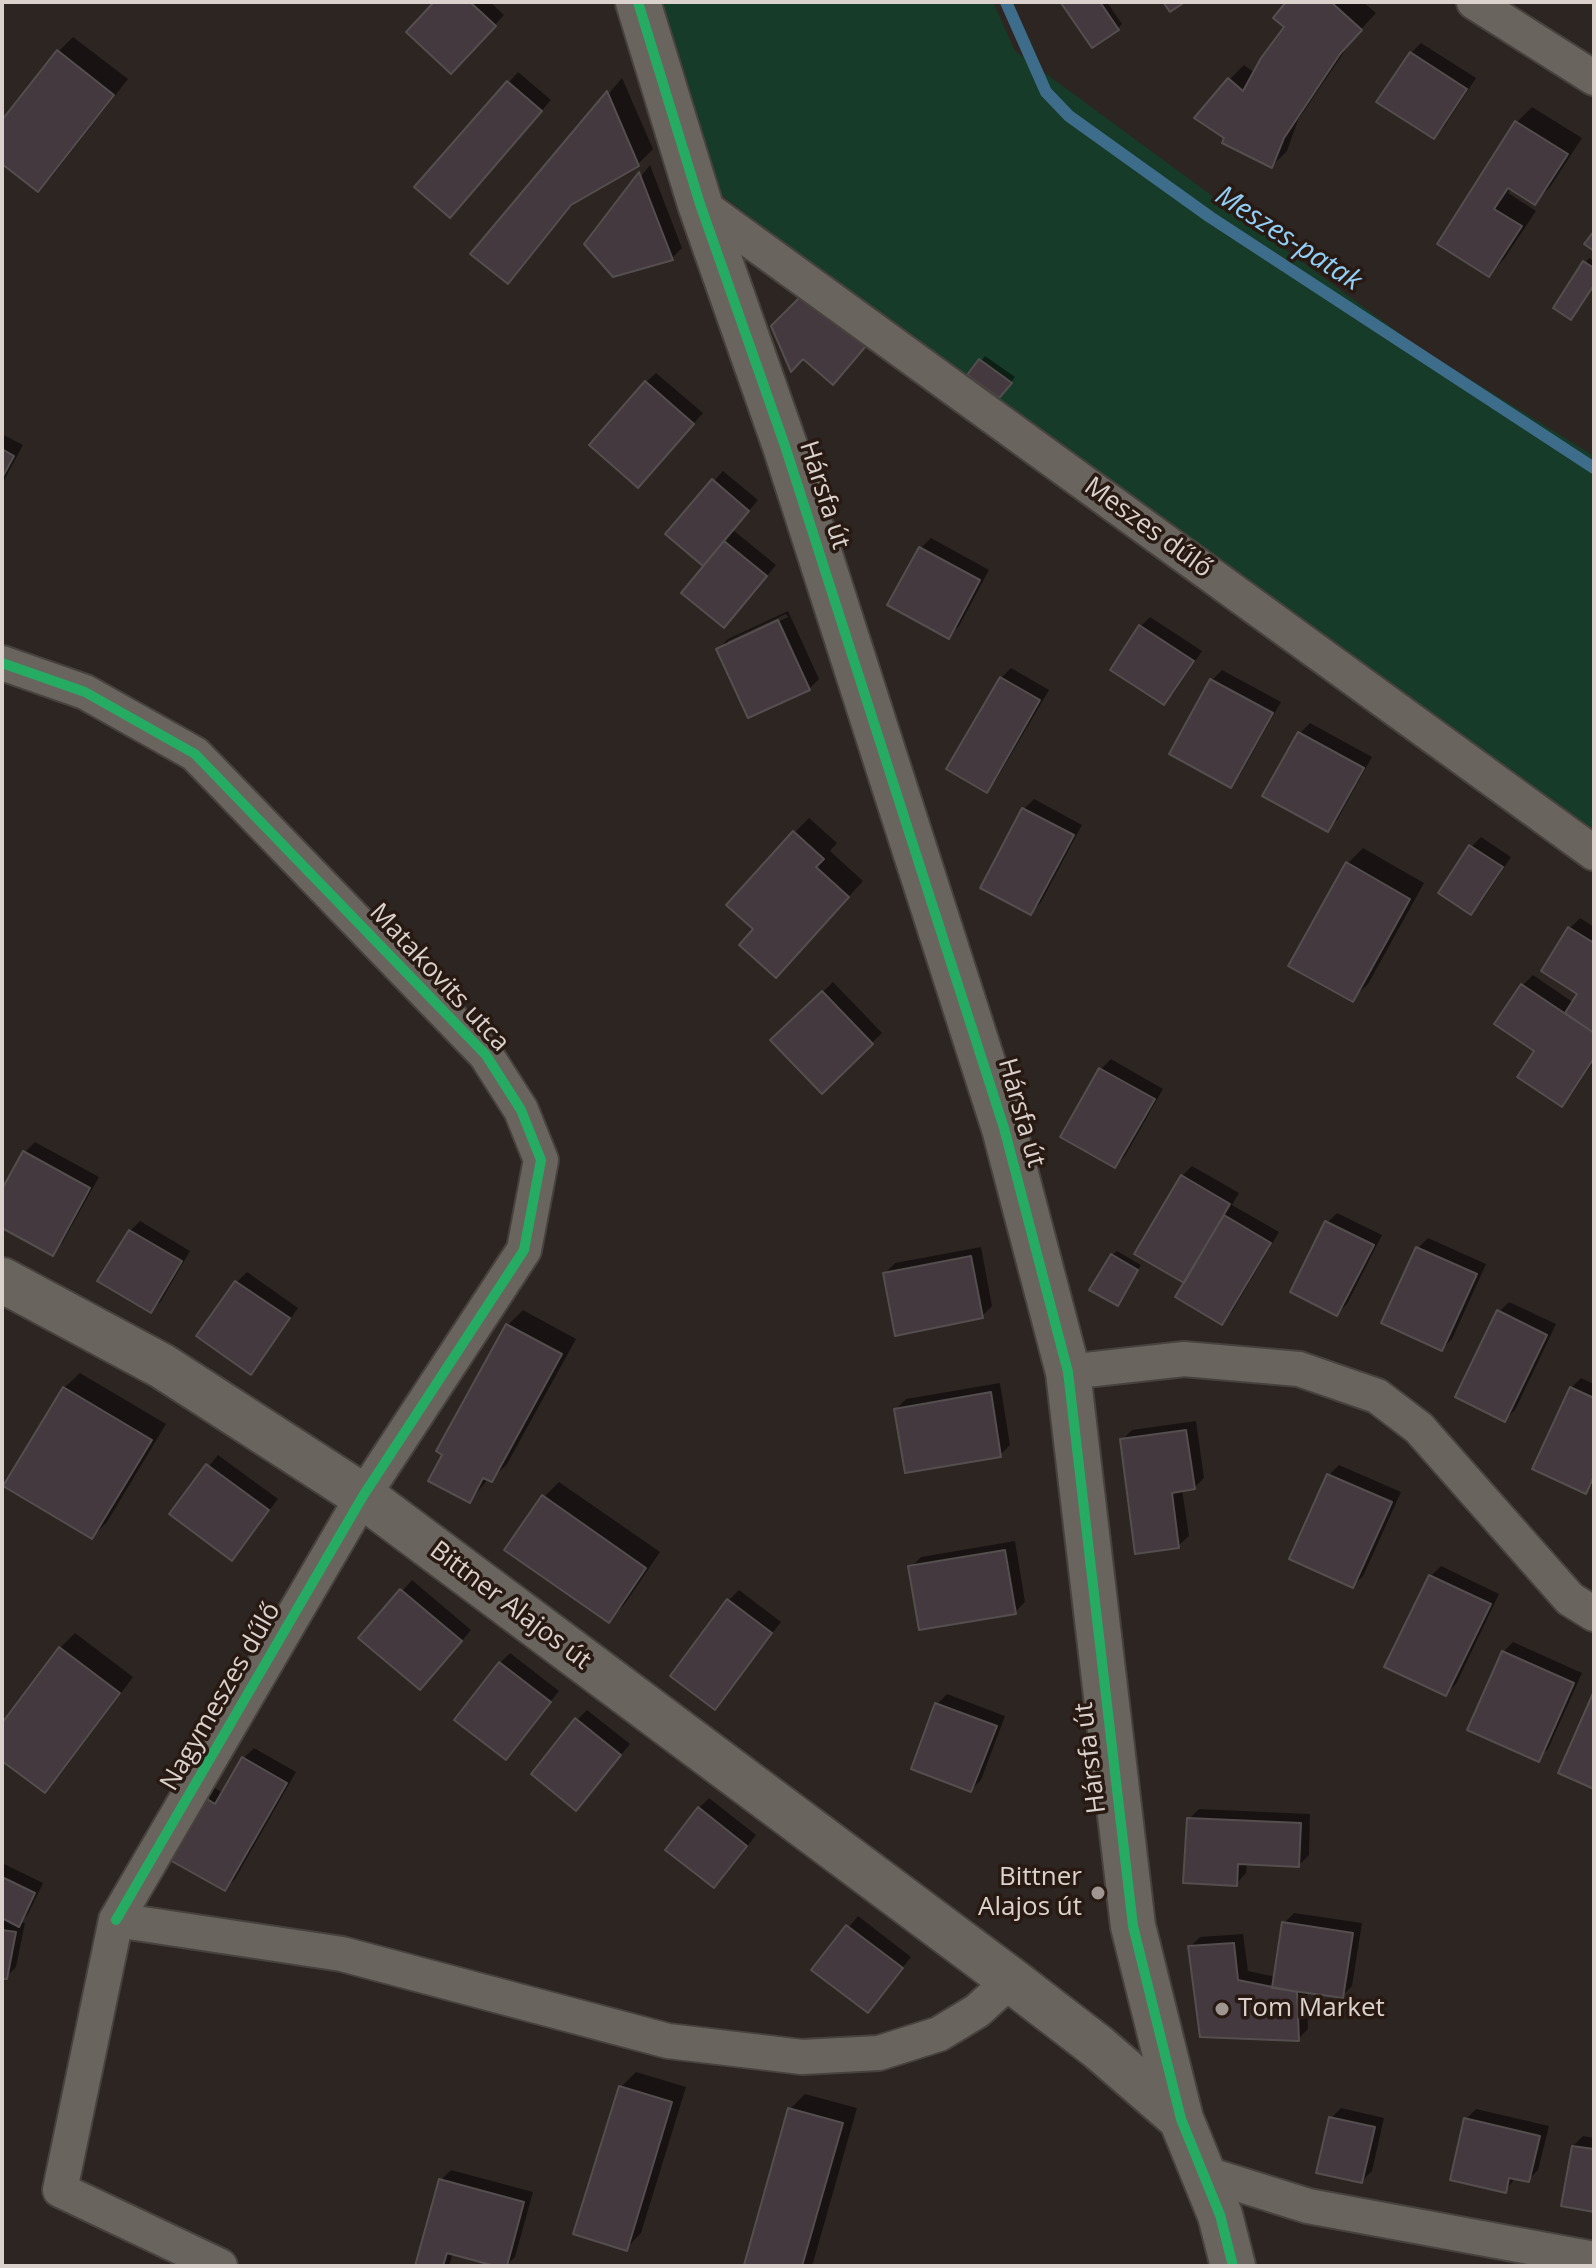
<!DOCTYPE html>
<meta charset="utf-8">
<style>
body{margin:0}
#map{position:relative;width:1596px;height:2268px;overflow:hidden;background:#2d2522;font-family:"Open Sans",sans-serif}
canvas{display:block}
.frame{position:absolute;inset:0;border:4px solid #dcd2cd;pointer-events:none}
</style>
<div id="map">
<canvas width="1596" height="2268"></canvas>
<div class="frame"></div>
</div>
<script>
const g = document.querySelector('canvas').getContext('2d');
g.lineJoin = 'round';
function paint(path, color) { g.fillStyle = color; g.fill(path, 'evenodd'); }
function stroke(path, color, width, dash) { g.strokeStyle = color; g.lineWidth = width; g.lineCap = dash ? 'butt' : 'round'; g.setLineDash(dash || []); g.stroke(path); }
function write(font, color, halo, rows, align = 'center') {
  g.font = font + ' "Open Sans",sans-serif'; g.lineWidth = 7; g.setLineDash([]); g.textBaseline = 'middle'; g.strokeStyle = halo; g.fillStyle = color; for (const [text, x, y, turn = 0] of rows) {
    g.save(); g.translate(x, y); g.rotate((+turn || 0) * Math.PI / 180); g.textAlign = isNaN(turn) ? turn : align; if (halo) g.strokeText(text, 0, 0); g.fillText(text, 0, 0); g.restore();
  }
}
paint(new Path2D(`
 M640 2H993L1015 51 1418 347 1594 456V860L711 187Z`), '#163b29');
paint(new Path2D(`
 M437 2H490L504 15 461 62Z
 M1065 2H1107L1122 24 1118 28Z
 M1289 2H1363L1376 13 1355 36 1298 120 1287 151 1272 166 1229 80 1244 65 1255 73 1286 27Z
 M73 37 128 79 53 175 38 190 2 161V123L58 52Z
 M1421 43 1476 78 1444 127 1434 137 1411 53Z
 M518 72 551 100 460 205 417 187Z
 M622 78 653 149 638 164 576 200 508 281 473 254Z
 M1532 107 1582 138 1550 187 1535 202 1511 187 1508 193 1536 211 1504 259 1489 275 1440 244 1517 122Z
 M650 165 682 248 672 258 613 275 587 244Z
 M1589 258 1594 261V284L1555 307Z
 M985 356 1015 377 1004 391 970 375Z
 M656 373 703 413 648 475 646 382Z
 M2 434 23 445 2 484Z
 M723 471 758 500 733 530 776 565 734 616 706 566 668 534Z
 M931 538 989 570 959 626 949 636 890 605 921 548Z
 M788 611 819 679 809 689 718 649 728 639ZM786 614 788 617 728 646V641Z
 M1150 617 1202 651 1174 693 1164 703 1141 626Z
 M1011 668 1049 690 996 780 986 790 1001 678Z
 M1222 670 1281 702 1240 775 1230 785 1212 680Z
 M1310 723 1372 757 1337 820 1327 830 1265 795 1300 733Z
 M1034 799 1082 825 1041 902 1031 912 1024 809Z
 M809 818 837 843 830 851 863 881 791 960 756 929 794 833Z
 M1481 837 1511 857 1481 903 1471 913V847Z
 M1363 848 1424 883 1368 984 1352 999 1347 864Z
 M1580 918 1594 927V1061L1572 1094 1562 1104 1537 1051 1523 985 1533 975 1574 1003 1580 993 1570 928Z
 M833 982 882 1033 822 1091 773 1040Z
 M1111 1059 1163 1089 1125 1156 1115 1166 1101 1069Z
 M35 1142 99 1177 62 1243 52 1253 2 1226V1193L25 1152Z
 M1192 1166 1239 1193 1232 1205 1279 1232 1232 1312 1222 1322 1186 1282 1182 1176Z
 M1337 1213 1382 1235 1347 1304 1337 1314 1327 1223Z
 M140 1221 190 1251 161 1301 151 1311 100 1281 130 1231Z
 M1428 1238 1486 1264 1452 1339 1442 1349 1418 1248Z
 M981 1247 992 1306 982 1316 885 1273 895 1263Z
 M1117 1251 1141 1265 1122 1299 1112 1255Z
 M247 1272 298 1308 260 1362 251 1372 199 1336 237 1282Z
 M1509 1302 1556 1324 1515 1410 1505 1420 1499 1312Z
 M523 1310 576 1339 507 1464 491 1480 489 1478 470 1501 508 1325Z
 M80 1373 166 1424 107 1522 92 1537 64 1388Z
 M1581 1378 1594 1384V1483L1585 1491 1571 1388Z
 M1000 1383 1010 1445 1000 1455 896 1409 906 1399Z
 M1196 1421 1204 1478 1194 1488 1182 1489 1189 1536 1178 1546 1122 1440 1132 1430Z
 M218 1455 278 1499 232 1558 172 1513Z
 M1339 1465 1401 1492 1363 1576 1353 1586 1291 1558 1329 1475Z
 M559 1482 660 1552 624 1605 608 1620 544 1497Z
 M1015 1541 1025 1602 1015 1612 911 1567 921 1557Z
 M1441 1566 1499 1594 1456 1684 1446 1694 1387 1666 1431 1576Z
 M412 1580 471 1630 430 1678 361 1638Z
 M739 1590 781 1622 715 1707 729 1600Z
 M75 1633 133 1677 60 1775 45 1790 2 1758V1727L60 1648Z
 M1513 1642 1582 1673 1548 1749 1538 1759 1503 1652Z
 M510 1653 559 1691 506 1758 500 1663Z
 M947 1694 1005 1716 981 1780 971 1790 937 1704Z
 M587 1710 630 1744 586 1798 577 1720Z
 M254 1748 296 1772 235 1879 225 1889 205 1798 215 1788 223 1793 244 1758Z
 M709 1798 756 1835 724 1876 699 1808Z
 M1199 1809 1310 1814 1309 1855 1299 1865 1247 1863 1246 1873 1236 1884 1189 1819Z
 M2 1863 43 1883 28 1914 21 1922 25 1923 16 1967 6 1977 2 1976V1919H5L2 1916Z
 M1294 1913 1362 1923 1352 1986 1342 1996 1307 1991 1308 2029 1298 2039 1190 1947 1200 1937 1243 1934 1248 1971 1276 1977 1284 1923Z
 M858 1916 911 1957 877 2001 814 1970Z
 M636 2072 686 2087 641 2233 626 2249 621 2087Z
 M805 2094 857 2108 813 2263 810 2266H756L790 2109Z
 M1341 2108 1384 2118 1372 2171 1362 2181 1331 2118Z
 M1476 2109 1549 2126 1538 2170 1528 2180 1516 2177 1505 2191 1466 2119Z
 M1583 2136 1594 2138V2210L1573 2146Z
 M451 2170 533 2192 515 2257 506 2266 453 2253 449 2266H417L441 2180Z`), '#0007');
stroke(new Path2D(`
 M1006 2 1046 92 1069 116 1210 217 1594 468`), '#3e6d8b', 12);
const building = new Path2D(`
 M434 2H470L496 26 451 74 406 32Z
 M1063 2H1100L1119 30 1092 48 1061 3Z
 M1163 2H1185L1170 12Z
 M1286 2H1331L1362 30 1340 54 1284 138 1272 168 1222 143 1224 138 1194 118 1228 78 1243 91 1261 58 1284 27 1273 18Z
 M57 50 114 95 38 192 2 164V120Z
 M1410 52 1467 89 1434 139 1376 102Z
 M507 81 542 111 450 218 414 187Z
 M607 91 639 166 571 205 508 284 470 254Z
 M1515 121 1568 154 1535 205 1508 188 1494 209 1522 226 1489 277 1437 244Z
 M639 172 673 260 613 277 584 244Z
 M1594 231V251L1584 244Z
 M1583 261 1594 268V285L1571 320 1553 308Z
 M810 287 871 340 833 385 803 359 791 372 771 326Z
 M979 359 1012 383 999 398 967 375Z
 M645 381 694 424 638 488 589 445Z
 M2 449 14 456 2 478Z
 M712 479 749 511 703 566 665 534Z
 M724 541 767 576 724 628 681 593Z
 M919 547 980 580 949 639 887 605Z
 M778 620 810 690 748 718 716 649Z
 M1139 625 1194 661 1164 705 1110 670Z
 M1000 677 1040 700 987 793 946 769Z
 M1210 679 1273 713 1231 788 1169 754Z
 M1298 732 1364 768 1328 832 1262 796Z
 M1022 808 1074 835 1031 915 980 888Z
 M793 831 824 859 816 867 849 897 776 978 739 945 753 929 726 905Z
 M1469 845 1503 867 1471 915 1438 893Z
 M1346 862 1410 899 1353 1002 1288 966Z
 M1568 927 1594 943V1033L1565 1013 1577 994 1541 971Z
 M1521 984 1594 1033V1058L1562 1107 1517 1077 1534 1051 1494 1024Z
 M822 991 873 1044 822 1094 770 1040Z
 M1099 1068 1155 1099 1115 1168 1060 1137Z
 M23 1151 90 1188 53 1256 2 1228V1189Z
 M1181 1175 1230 1204 1184 1283 1134 1254Z
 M1224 1215 1271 1243 1222 1325 1175 1297Z
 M1325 1221 1374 1245 1337 1316 1290 1292Z
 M129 1230 182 1261 151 1313 97 1281Z
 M1416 1247 1477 1274 1442 1351 1381 1323Z
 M1111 1254 1138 1270 1118 1306 1089 1290Z
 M971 1256 983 1318 895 1336 883 1273Z
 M235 1281 290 1318 251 1375 196 1336Z
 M1497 1310 1547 1335 1505 1422 1455 1397Z
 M506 1324 562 1354 492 1482 483 1478 470 1503 428 1481 442 1455 436 1451Z
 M63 1387 152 1440 92 1539 3 1486Z
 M1570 1387 1594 1398V1476L1586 1494 1532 1469Z
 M991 1392 1001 1457 905 1473 894 1409Z
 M1186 1430 1195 1489 1172 1493 1179 1548 1135 1554 1120 1439Z
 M206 1464 269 1510 232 1561 169 1514Z
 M1327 1474 1392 1502 1353 1588 1289 1559Z
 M542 1495 646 1568 609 1623 504 1550Z
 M1005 1550 1016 1614 919 1630 908 1566Z
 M1429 1575 1491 1604 1446 1696 1384 1667Z
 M400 1589 462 1641 420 1690 358 1638Z
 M727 1599 772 1633 715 1710 670 1676Z
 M59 1647 120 1693 45 1793 2 1761V1723Z
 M1502 1651 1574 1683 1539 1762 1467 1730Z
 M499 1662 551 1702 506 1760 454 1720Z
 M1594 1691V1789L1558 1773Z
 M935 1703 997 1726 971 1792 911 1769Z
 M575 1718 621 1755 576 1811 531 1774Z
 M242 1757 287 1783 225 1891 168 1859 204 1797 215 1804Z
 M698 1807 747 1846 714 1888 665 1850Z
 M1187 1818 1301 1823 1299 1867 1238 1864 1237 1886 1183 1883Z
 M2 1877 35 1893 19 1927 2 1918Z
 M1282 1922 1353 1933 1343 1998 1272 1988Z
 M846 1925 903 1968 868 2013 811 1970Z
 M2 1930 16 1932 7 1979H2Z
 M1234 1943 1238 1980 1297 1992 1299 2041 1200 2037 1188 1946Z
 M619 2086 672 2102 627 2251 573 2234Z
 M788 2108 843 2123 802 2266H749L744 2265Z
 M1329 2117 1375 2127 1362 2183 1316 2173Z
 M1464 2118 1540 2136 1529 2182 1509 2178 1506 2193 1450 2180Z
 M1572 2146 1594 2149V2212L1561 2206Z
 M439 2179 524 2202 507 2266H495L447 2253 443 2266H415Z`);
paint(building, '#43393e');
stroke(building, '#544e4e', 2);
const minor = new Path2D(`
 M1474 2 1594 78
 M700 204 1594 853
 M2 663 85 692 195 754 486 1055 521 1110 541 1160 524 1250 363 1496 116 1920
 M1068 1372 1184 1359 1299 1369 1377 1396 1419 1428 1570 1599 1594 1614
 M1203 2173 1308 2206 1594 2259
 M220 2266 60 2190 116 1920 342 1954 668 2041 802 2057 879 2053 939 2034 977 2011 1011 1980`);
const tertiary = new Path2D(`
 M638 2 700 204 785 446 1004 1128 1068 1372 1133 1926 1181 2119 1220 2215 1233 2266
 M2 1280 162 1366 363 1496 1011 1980 1098 2047 1181 2119`);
stroke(minor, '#48423e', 38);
stroke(tertiary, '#48423e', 48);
stroke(minor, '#69655e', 34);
stroke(tertiary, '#69655e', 44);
stroke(new Path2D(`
 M638 2 700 204 785 446 1004 1128 1068 1372 1133 1926 1181 2119 1220 2215 1233 2266
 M2 663 85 692 195 754 486 1055 521 1110 541 1160 524 1250 363 1496 116 1920`), '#26ab63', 10);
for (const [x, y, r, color] of [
 [1098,1893,8,"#9f9591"],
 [1222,2009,8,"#9f9591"]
]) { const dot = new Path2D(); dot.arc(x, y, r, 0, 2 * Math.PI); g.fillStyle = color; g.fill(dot); stroke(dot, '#281a13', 3); }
write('26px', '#dcd2cd', '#281a13', [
 ["Hársfa út",824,495,72],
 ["Meszes dűlő",1148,528,36],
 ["Matakovits utca",439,978,47],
 ["Hársfa út",1021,1113,74],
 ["Bittner Alajos út",510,1606,37],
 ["Nagymeszes dűlő",221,1697,-60],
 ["Hársfa út",1091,1758,-97]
]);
write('26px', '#dcd2cd', '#281a13', [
 ["Bittner",1082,1878],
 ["Alajos út",1082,1908],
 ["Tom Market",1238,2009,"left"]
], 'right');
write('italic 28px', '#92cff7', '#281a13', [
 ["Meszes-patak",1288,239,33]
]);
</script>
